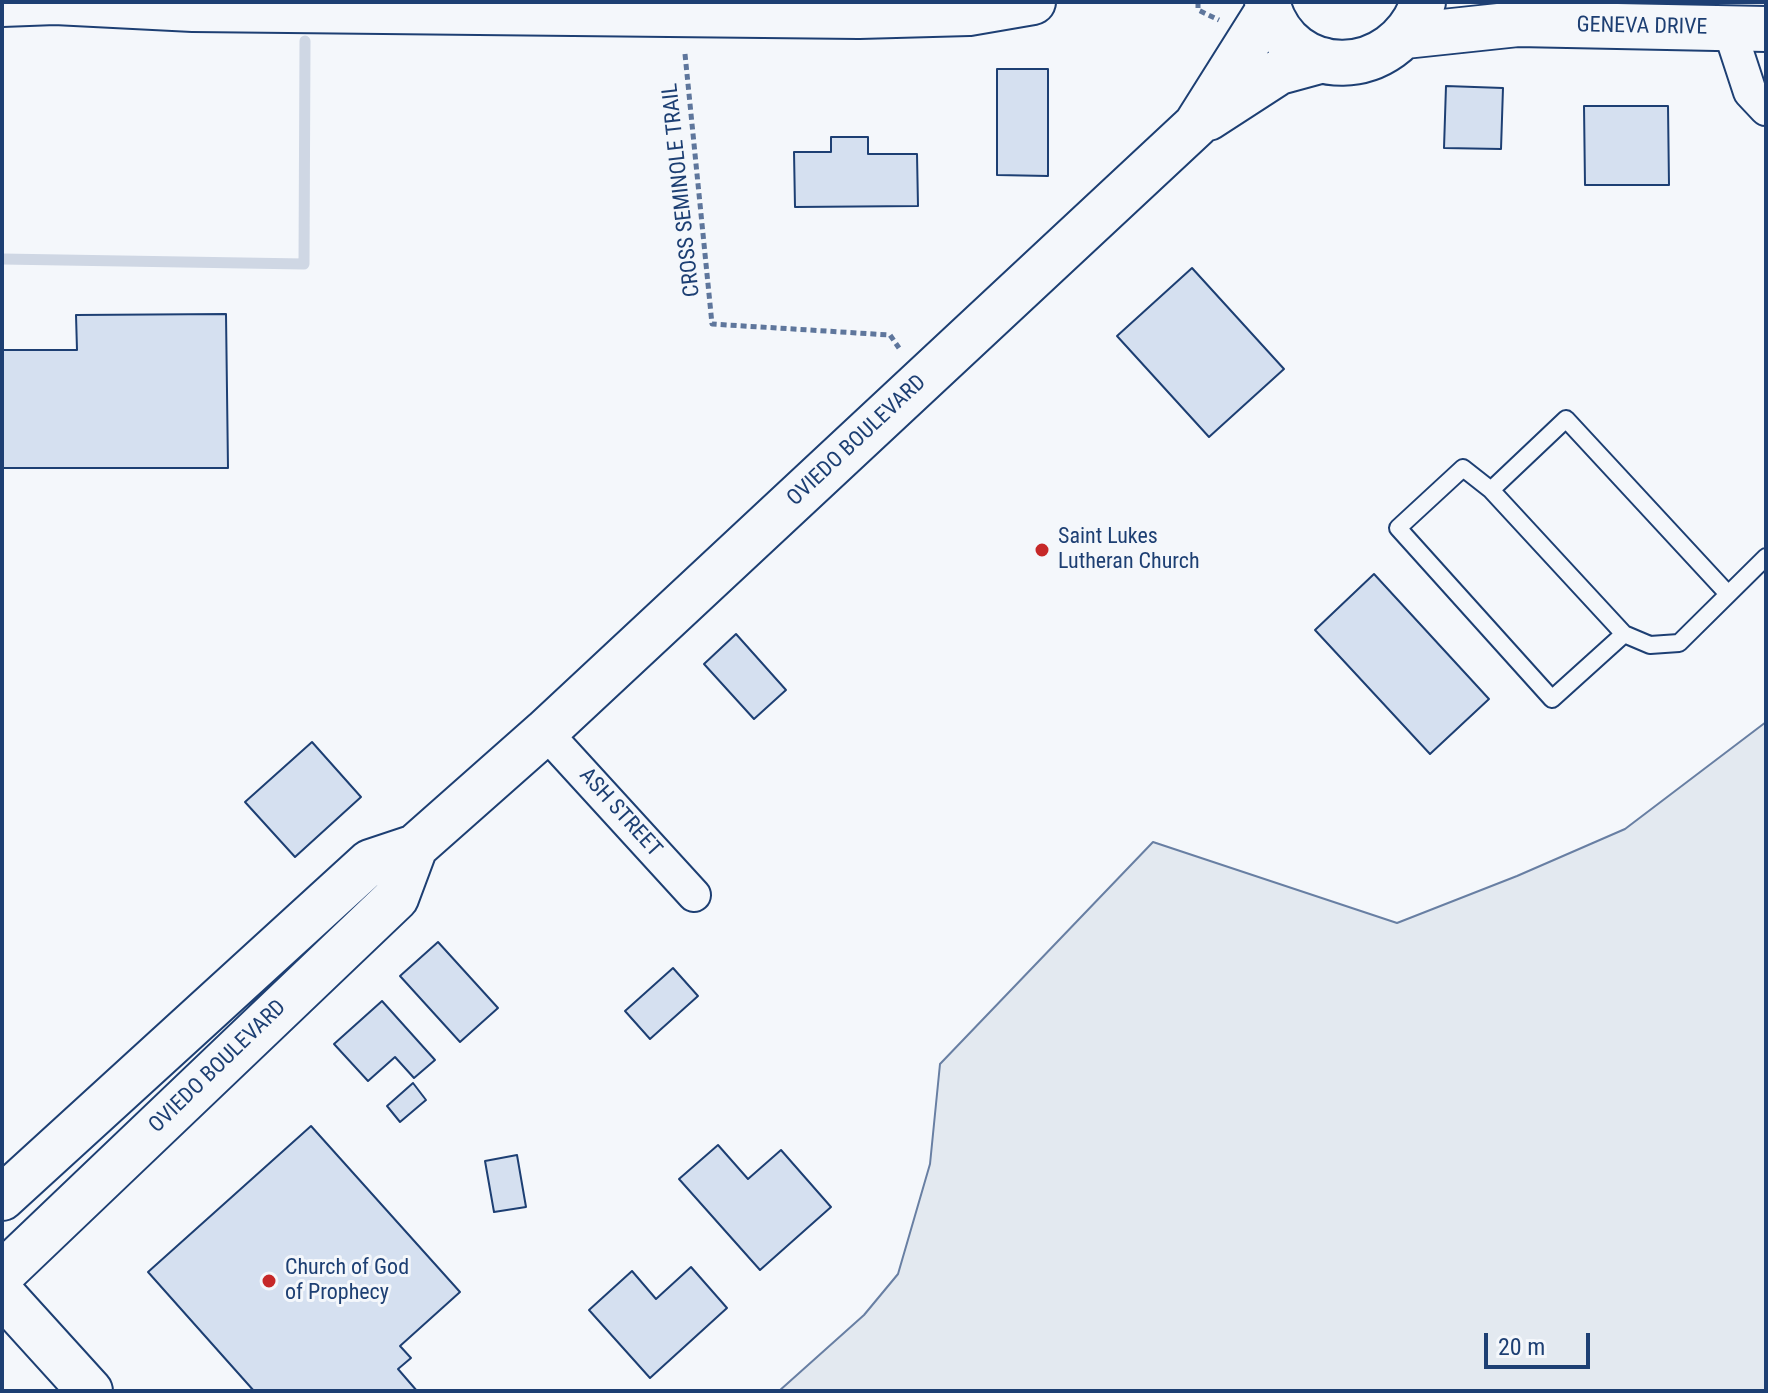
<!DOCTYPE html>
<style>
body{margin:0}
#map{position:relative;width:1768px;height:1393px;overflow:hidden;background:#f4f7fb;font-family:"Roboto Condensed",sans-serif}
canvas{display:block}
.frame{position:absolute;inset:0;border:4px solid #1d3f73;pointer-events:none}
.scale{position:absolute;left:1484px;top:1333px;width:106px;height:36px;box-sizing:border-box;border:4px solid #1d3f73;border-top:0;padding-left:10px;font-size:24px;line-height:28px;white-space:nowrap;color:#1d3f73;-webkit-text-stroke:6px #f4f7fb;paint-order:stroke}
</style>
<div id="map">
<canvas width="1768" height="1393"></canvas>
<div class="frame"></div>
<div class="scale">20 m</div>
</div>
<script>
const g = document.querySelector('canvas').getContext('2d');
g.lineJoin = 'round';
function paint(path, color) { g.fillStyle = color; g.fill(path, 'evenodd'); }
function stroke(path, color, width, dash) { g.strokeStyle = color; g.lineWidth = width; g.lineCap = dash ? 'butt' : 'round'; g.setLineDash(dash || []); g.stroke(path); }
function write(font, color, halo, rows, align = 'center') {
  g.font = font + ' "Roboto Condensed",sans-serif'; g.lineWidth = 6; g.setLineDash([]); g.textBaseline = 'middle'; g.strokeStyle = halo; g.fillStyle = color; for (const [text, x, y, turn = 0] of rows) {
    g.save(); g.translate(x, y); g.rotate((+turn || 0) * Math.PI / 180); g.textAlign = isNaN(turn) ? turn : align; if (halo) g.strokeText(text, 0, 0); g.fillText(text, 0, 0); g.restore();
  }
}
const green = new Path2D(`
 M1766 722V1391H779L864 1315 898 1274 930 1164 940 1064 1153 842 1397 923 1517 876 1625 829Z`);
paint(green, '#e3e9f0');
stroke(green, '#687fa3', 2);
stroke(new Path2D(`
 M2 259 304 264 305 41`), '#cfd7e4', 11);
const building = new Path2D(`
 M997 69H1048V176L997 175Z
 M1446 86 1503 88 1501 149 1444 148Z
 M1584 106H1668L1669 185H1585Z
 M831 137H868V154H917L918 206 795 207 794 152H831Z
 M1192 268 1284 369 1209 437 1117 336Z
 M226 314 228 468H2V350H77L76 315Z
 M1374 574 1489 699 1430 754 1315 630Z
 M736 634 786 690 754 719 704 664Z
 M312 742 361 797 295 857 245 802Z
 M438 942 498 1008 460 1042 400 976Z
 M673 968 698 996 650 1039 625 1011Z
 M382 1001 435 1060 414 1078 395 1057 368 1081 334 1044Z
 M413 1083 426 1100 400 1122 387 1106Z
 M311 1126 460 1292 400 1346 411 1358 398 1369 417 1391H254L148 1272Z
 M718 1145 748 1179 781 1150 831 1207 760 1270 679 1179Z
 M517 1155 526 1207 494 1212 485 1161Z
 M691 1267 727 1308 650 1378 589 1310 632 1271 656 1299Z`);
paint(building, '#d5e0f0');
stroke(building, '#1d3f73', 2);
const service = new Path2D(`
 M1491 490 1463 468 1398 528 1552 699 1624 634 1650 645 1679 643 1766 557
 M1624 634 1491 490 1566 419 1728 594`);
const minor = new Path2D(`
 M1729 28 1750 92 1766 109
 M545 732 694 895`);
const secondary = new Path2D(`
 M1267 2C1289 85 1396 81 1423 2
 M2 4 55 2 193 9 859 16 969 13 1033 2
 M1405 36 1518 24 1766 29
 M1208 118 1279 72 1323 60
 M2 1198 370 862 415 847 545 732 1196 125 1269 9
 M2 1274 396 898 415 847
 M2 1294 90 1391`);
stroke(service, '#1d3f73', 20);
stroke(minor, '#1d3f73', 36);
stroke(secondary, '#1d3f73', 48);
stroke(new Path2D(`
 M1198 2V10L1219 20
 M685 54 712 324 890 335 899 348`), '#5e769c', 5, [6, 4]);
stroke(service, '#f4f7fb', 16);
stroke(minor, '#f4f7fb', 32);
stroke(secondary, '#f4f7fb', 44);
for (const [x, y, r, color] of [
 [1042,550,8,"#c62828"],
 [269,1281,8,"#c62828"]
]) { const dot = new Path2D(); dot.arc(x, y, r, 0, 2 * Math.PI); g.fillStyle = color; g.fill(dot); stroke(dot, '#f4f7fb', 3); }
write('22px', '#1d3f73', '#f4f7fb', [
 ["GENEVA DRIVE",1642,27,1],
 ["CROSS SEMINOLE TRAIL",682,190,-96],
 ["OVIEDO BOULEVARD",857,441,-43],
 ["ASH STREET",620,813,48],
 ["OVIEDO BOULEVARD",218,1067,-44]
]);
write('22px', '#1d3f73', '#f4f7fb', [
 ["Saint Lukes",1058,537],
 ["Lutheran Church",1058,562],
 ["Church of God",285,1268],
 ["of Prophecy",285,1293]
], 'left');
</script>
